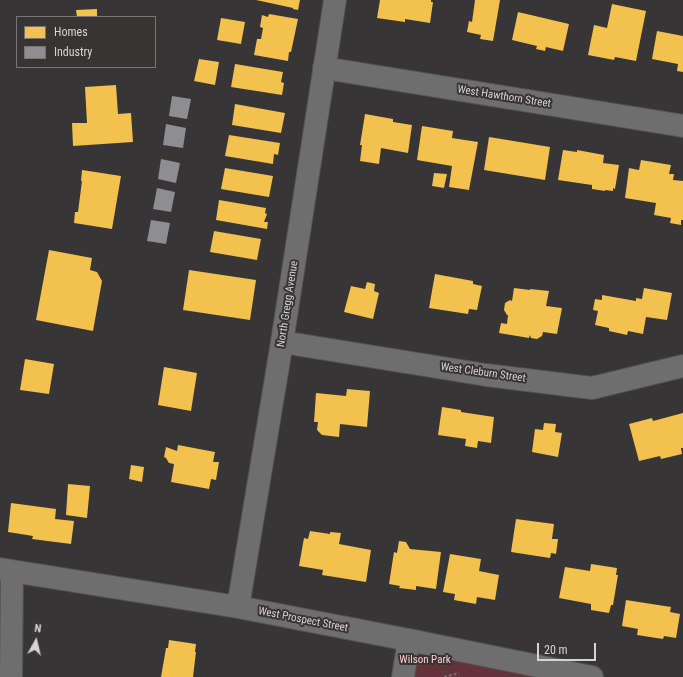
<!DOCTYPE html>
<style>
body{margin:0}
#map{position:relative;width:683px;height:677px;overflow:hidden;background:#373535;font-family:"Roboto Condensed",sans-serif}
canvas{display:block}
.legend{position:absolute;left:16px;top:16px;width:140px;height:52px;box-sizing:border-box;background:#383434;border:1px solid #777474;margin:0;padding:5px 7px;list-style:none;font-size:12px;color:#d6d3d3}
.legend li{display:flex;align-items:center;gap:8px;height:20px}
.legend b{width:20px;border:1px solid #777474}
.north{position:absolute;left:16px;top:621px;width:40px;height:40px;-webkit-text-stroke:3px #383434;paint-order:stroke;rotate:8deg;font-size:11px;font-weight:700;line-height:16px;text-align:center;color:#d6d3d3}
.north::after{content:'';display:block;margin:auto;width:14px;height:18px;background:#d6d3d3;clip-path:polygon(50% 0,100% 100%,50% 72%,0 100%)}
.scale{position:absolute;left:537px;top:643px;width:59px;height:18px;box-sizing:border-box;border:2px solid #d6d3d3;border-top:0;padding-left:5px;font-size:12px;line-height:14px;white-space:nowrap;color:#d6d3d3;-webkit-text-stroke:3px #383434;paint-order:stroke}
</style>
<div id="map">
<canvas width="683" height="677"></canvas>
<ul class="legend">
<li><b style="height:11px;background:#f2c14e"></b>Homes</li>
<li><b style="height:11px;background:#8d8d92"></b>Industry</li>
</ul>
<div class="north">N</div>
<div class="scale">20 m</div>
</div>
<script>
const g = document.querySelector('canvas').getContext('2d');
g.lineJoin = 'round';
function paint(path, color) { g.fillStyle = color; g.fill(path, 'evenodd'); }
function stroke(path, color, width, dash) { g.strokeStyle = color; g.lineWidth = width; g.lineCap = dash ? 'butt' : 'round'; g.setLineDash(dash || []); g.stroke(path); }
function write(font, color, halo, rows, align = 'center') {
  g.font = font + ' "Roboto Condensed",sans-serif'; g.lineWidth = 4; g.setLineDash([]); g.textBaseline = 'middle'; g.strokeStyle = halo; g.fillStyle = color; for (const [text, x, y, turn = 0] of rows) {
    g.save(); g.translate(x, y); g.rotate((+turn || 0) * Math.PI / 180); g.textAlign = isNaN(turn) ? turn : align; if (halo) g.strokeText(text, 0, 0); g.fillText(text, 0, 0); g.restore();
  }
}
paint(new Path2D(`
 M409 640 592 677H403Z`), '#64323a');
paint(new Path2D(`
 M256 0H300L298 10 293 9V8Z
 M380 0H431V2H433L430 23 405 19V22L377 18Z
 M475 0H500L493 41 480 39 481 35 467 32 469 21 472 22Z
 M612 4 646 11 636 61 615 57 614 60 588 55 594 25 607 28Z
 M97 9V17H77L76 10Z
 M518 12 569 24 563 51 546 47 545 51 536 49 537 46 512 40Z
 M269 14 298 19 291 52H289L288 61 254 55 257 39H261L263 28 260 27 262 15 268 17Z
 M221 18 245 22 241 44 217 40Z
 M657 31 683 36V72L677 71 678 64 652 59Z
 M199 59 219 62 215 85 194 81Z
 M235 64 283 72 281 82 284 83 282 95 231 87Z
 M116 85 118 114 131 113 133 142 73 146 72 123H87L85 87Z
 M235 104 285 113 281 133 232 125Z
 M365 114 393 119V122L412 125 408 153 381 148 379 164 360 161 362 145H360Z
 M422 126 453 131 452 138 478 142 469 190 449 187 452 166 417 160Z
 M229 135 280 143 278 155 274 154 273 164 225 156Z
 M489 137 550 147 545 180 484 170Z
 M563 150 577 152V150L604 155 603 163 619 165 615 189 613 188V191L605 190V191L592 189V185L558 180Z
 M641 160 671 165 669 174H674L673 180 683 181V220H681V225L670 223 671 218 654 215 656 203 625 198 629 168 639 170Z
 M225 168 273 176 269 197 221 189Z
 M82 170 121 176 112 229 74 223 75 212H78L82 181H81Z
 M434 173 447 174 444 188 432 186Z
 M219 200 266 208 265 213 267 214 264 222H268L267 229 216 220Z
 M214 231 261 239 257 260 210 252Z
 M49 250 92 258 90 270 97 272 102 281 93 331 36 320Z
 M189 270 256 280 250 320 183 310Z
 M435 274 473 281V284L482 286 477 310 469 309 468 314 429 308Z
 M367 282 375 284 374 291 379 293 373 319 344 312 351 286 365 289Z
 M514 288 530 290V289L549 291 546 306 562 308 557 334 543 332 542 336 537 339 531 338 530 335 529 338 499 333 501 323 507 324 508 315H507L504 310 505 303 510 300 512 301Z
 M644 288 672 293 667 320 646 317 643 334 628 331 627 335 609 331V328L595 325 598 311 593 310 595 299 602 300V295L636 301V298L642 299Z
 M25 359 54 364 49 394 20 390Z
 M164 367 197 373 191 411 158 405Z
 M347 389 370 391 367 427 340 424 339 437 322 435 317 430 318 422H314L316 393 346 396Z
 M442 407 461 410V412L494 417 491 443 478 441 477 448 465 446 466 439 438 435Z
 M683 413V448H681L682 454 661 459 660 456 639 461 629 424 652 418 653 421Z
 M544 423 556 424 555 432 562 433 558 457 532 452 535 429 543 430Z
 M178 445 215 452 213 462H219L216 480 211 479 209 489 171 482 174 464 169 463 166 458 164 457 166 447 177 451Z
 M131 465 144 467 142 482 129 479Z
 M68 484 90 486 87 518 66 515Z
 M11 503 56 509 55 519 74 521 71 544 32 539 33 536 8 532Z
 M516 519 554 524 552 539H558L556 554 551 553 550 558 511 552Z
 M310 531 330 534V532L341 533 339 544 371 550 366 582 322 575 323 570 299 566 304 538 308 539Z
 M399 541 406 542 410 549 441 552 436 589 416 586V590L399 588 400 586 389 584 394 552 397 553Z
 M450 554 481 559 479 571 499 575 495 600 477 597 476 604 454 600 455 594 443 592Z
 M591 564 617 568 616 575H618L613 605H611L609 613 591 610V604L559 598 565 567 590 571Z
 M626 600 671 607 670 612 680 614 676 638 664 636 663 639 637 635 638 629 622 626Z
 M169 640 196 644 195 652H196L193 677H161L166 648H168Z`), '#f2c14e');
paint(new Path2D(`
 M172 96 191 99 187 119 169 116Z
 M166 124 186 128 183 148 163 145Z
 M161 159 180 163 176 183 158 179Z
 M157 188 175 192 171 212 153 209Z
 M151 220 170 223 166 244 147 241Z`), '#8d8d92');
const minor = new Path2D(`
 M324 68 683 126
 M282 342 486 375 592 388 683 366
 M0 569 238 607
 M409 640 592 677
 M11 677 12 571`);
const tertiary = new Path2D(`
 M335 0 282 342 238 607 409 640 403 677`);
stroke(minor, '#535051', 24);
stroke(tertiary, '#535051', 24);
stroke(new Path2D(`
 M444 677 459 673`), '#6e6c6c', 2.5, [3, 2]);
stroke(minor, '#6f6e6e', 22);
stroke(tertiary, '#6f6e6e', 22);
write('11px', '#d6d3d3', '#383434', [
 ["West Hawthorn Street",504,97,9],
 ["North Gregg Avenue",288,304,-81],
 ["West Cleburn Street",483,373,8],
 ["West Prospect Street",303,620,11]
]);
write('11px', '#ffccd1', '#383434', [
 ["Wilson Park",425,660]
]);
</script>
